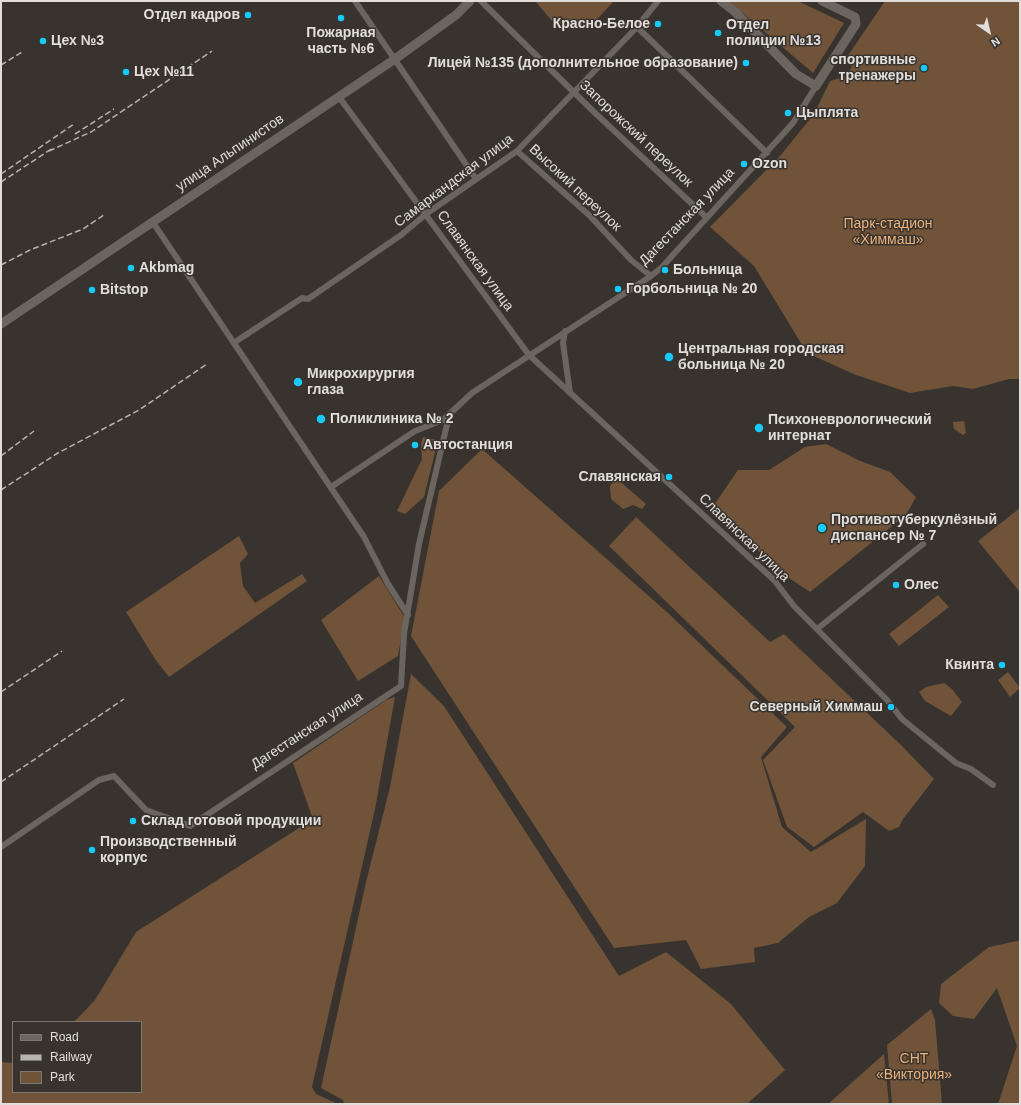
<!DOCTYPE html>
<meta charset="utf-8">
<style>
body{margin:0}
#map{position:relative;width:1021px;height:1105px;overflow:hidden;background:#38332e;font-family:Helvetica,sans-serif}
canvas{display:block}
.frame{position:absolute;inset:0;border:2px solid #e0ddda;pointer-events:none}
.legend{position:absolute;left:12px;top:1021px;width:130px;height:72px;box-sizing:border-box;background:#38332e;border:1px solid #7b7773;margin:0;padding:5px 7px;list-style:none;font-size:12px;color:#e0ddda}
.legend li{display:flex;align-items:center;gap:8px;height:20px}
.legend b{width:20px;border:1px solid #7b7773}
.north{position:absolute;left:969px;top:12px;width:40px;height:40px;-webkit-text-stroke:3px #38332e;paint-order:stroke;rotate:146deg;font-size:11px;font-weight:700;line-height:16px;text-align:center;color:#e0ddda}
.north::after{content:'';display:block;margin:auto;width:14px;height:18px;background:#e0ddda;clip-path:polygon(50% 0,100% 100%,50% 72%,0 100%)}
</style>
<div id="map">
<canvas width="1021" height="1105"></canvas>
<div class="frame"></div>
<ul class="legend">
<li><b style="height:5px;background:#6b6560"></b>Road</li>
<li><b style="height:5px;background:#b7b3b0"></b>Railway</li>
<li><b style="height:11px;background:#705338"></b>Park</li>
</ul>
<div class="north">N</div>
</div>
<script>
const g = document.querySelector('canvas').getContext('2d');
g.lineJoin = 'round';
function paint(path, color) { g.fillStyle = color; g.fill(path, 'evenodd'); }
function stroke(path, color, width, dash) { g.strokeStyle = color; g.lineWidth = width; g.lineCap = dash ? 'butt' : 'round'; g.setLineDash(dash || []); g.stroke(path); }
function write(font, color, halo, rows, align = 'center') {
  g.font = font + ' Helvetica,sans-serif'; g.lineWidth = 3; g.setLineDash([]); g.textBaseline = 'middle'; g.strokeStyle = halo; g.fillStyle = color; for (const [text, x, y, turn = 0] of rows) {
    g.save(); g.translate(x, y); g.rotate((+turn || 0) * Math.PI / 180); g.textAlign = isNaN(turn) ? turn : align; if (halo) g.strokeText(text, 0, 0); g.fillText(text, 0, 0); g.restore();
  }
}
paint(new Path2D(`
 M535 1H614L591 26 559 29Z
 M725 1H798L844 23 813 73 732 4Z
 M885 1H1020V379H1009L973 389 953 386 910 393 856 375 807 353 754 266 710 227 780 156 814 114 830 81 839 78 841 80 852 67 847 57Z
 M964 421 966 433 963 435 954 429 953 422Z
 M423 437 438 440 424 497 405 514 397 511 422 459 421 443Z
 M826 444 858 460 890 472 916 497 906 515 810 592 777 570 714 505 738 470H769L805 447Z
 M482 449 668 613 787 727 761 757 782 827 811 852 866 819 865 866 837 903 809 917 778 943 754 948 755 962 701 969 686 940 614 948 411 636 439 491Z
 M616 478 646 504 642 509 633 505 623 509 611 499 610 486Z
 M1020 508V592L978 541Z
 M636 517 770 642 784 634 901 745 934 779 903 819 899 827 889 831 863 812 814 847 787 827 763 760 795 727 609 546Z
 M239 536 248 554 240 563 243 586 255 603 302 574 307 581 169 677 155 659 126 612Z
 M379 576 405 618 398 656 358 681 321 620Z
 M938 595 949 607 899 646 889 634Z
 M1008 672 1020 688 1010 697 998 680Z
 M411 674 444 706 619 976 666 952 731 1004 785 1070 747 1104H344L343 1100 321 1088 366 882 390 787Z
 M944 683 952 689 962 702 951 716 925 701 919 692 926 687Z
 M395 697 375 809 312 1087 316 1094 338 1104H1V1062L13 1063V1092H141V1022H74L95 1000 136 932 313 819 293 763 386 700Z
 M1017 941H1020V1104H998L1017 1046 997 988 974 1019 953 1016 939 1003 941 984 989 947Z
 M931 1009 935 1020 942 1104H892L887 1045Z
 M884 1054 889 1104H828Z`), '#705338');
stroke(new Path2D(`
 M355 1 476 179
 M481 1 592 110 706 217
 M637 27 767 153
 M339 97 529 355 774 580 794 606 887 700 902 719 956 763 971 769 993 785
 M517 151 589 215 631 260 651 276
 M152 221 364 537 388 584 408 615
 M565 331 563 343 570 393
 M235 342 302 298 308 299 401 235 426 214 517 151 637 27 658 1
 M331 487 415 431 443 420 472 393 651 276 662 267 793 123 816 86
 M817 629 923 544
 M1 847 99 780 114 776 146 810 190 826 401 686 404 634 419 544 449 416`), '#6b6560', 6);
stroke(new Path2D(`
 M721 1 734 11 796 74 816 86 856 24 855 17 822 1
 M1 324 395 59 456 15 470 1`), '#6b6560', 9);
stroke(new Path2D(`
 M1 65 22 52
 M75 134 114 109
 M49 151 91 132 212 51
 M1 174 74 124
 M1 182 53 148
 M1 265 30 250 83 229 104 215
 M1 456 34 431
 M1 490 58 453 139 410 207 364
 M1 692 62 651
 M1 782 124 699`), '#b7b3b0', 1.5, [6, 3]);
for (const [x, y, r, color] of [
 [248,15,4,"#16cafb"],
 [341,18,4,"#16cafb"],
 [658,24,4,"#16cafb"],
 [718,33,4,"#16cafb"],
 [43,41,4,"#16cafb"],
 [746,63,4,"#16cafb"],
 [924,68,4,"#16cafb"],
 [126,72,4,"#16cafb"],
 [788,113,4,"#16cafb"],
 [744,164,4,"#16cafb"],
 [131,268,4,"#16cafb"],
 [665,270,4,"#16cafb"],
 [618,289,4,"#16cafb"],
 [92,290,4,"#16cafb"],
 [669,357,5,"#16cafb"],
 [298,382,5,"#16cafb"],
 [321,419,5,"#16cafb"],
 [759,428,5,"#16cafb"],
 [415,445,4,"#16cafb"],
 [669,477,4,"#16cafb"],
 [822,528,5,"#16cafb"],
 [896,585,4,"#16cafb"],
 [1002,665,4,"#16cafb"],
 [891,707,4,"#16cafb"],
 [133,821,4,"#16cafb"],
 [92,850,4,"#16cafb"]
]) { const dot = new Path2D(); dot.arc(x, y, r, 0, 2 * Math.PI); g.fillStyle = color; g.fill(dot); stroke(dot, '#38332e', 1.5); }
write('bold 14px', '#e0ddda', '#38332e', [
 ["Отдел кадров",240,15,"right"],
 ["Красно-Белое",650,24,"right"],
 ["Отдел",726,25],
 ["полиции №13",726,41],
 ["Пожарная",341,33,"center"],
 ["часть №6",341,49,"center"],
 ["Цех №3",51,41],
 ["спортивные",916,60,"right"],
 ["тренажеры",916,76,"right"],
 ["Лицей №135 (дополнительное образование)",738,63,"right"],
 ["Цех №11",134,72],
 ["Цыплята",796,113],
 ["Ozon",752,164],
 ["Akbmag",139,268],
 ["Больница",673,270],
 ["Горбольница № 20",626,289],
 ["Bitstop",100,290],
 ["Центральная городская",678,349],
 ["больница № 20",678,365],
 ["Микрохирургия",307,374],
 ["глаза",307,390],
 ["Поликлиника № 2",330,419],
 ["Психоневрологический",768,420],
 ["интернат",768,436],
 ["Автостанция",423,445],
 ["Славянская",661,477,"right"],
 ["Противотуберкулёзный",831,520],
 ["диспансер № 7",831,536],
 ["Олес",904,585],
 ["Квинта",994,665,"right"],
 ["Северный Химмаш",883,707,"right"],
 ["Склад готовой продукции",141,821],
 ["Производственный",100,842],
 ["корпус",100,858]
], 'left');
write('14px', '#e0ddda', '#38332e', [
 ["Запорожский переулок",636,134,43],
 ["улица Альпинистов",230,153,-34],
 ["Самаркандская улица",454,181,-37],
 ["Высокий переулок",575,188,43],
 ["Дагестанская улица",687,217,-46],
 ["Славянская улица",475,261,54],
 ["Славянская улица",744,538,44],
 ["Дагестанская улица",307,731,-33]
]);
write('14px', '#ebb27b', '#38332e', [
 ["Парк-стадион",888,224],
 ["«Химмаш»",888,240],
 ["СНТ",914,1059],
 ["«Виктория»",914,1075]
]);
</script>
